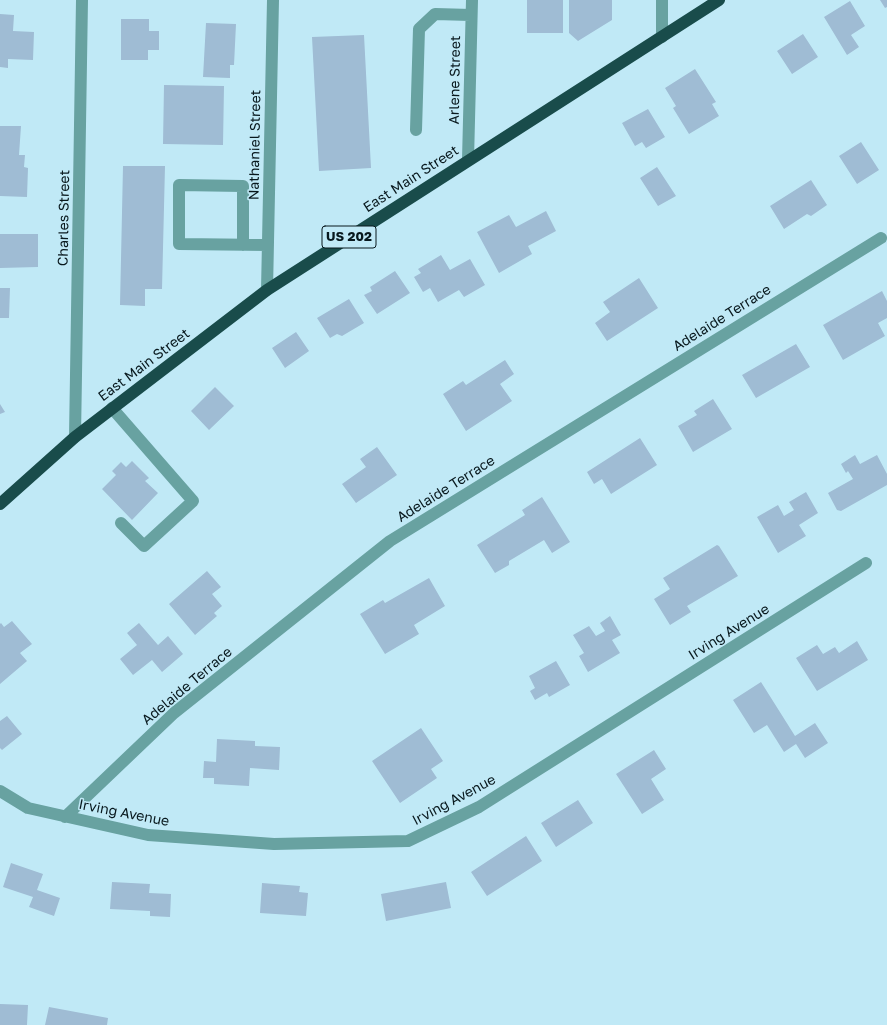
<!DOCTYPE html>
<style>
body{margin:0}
canvas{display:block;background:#c0e9f6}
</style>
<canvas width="887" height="1025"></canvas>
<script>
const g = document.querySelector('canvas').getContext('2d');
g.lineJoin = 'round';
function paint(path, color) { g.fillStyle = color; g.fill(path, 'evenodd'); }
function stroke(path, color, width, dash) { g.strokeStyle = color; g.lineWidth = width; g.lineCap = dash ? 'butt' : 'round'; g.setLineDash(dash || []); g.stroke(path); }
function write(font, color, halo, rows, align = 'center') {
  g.font = font + ' "Golos Text",sans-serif'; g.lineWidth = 3; g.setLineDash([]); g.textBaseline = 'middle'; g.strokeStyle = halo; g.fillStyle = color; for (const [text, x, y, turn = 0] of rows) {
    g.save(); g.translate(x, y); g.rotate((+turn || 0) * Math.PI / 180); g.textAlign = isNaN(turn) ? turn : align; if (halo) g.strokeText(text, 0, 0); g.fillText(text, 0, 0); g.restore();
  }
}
paint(new Path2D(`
 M527 0H563V33H527Z
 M569 0H612V20L578 41 569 33Z
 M880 0H887V7L885 8Z
 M850 1 865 26 851 35 859 47 847 55 824 17Z
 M0 14 14 15 13 31 34 32 33 60 8 59V68L0 67Z
 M121 19H149V31H159V50H148V60H121Z
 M206 23 236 24 234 65H230V78L203 77Z
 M803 34 818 57 792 74 777 51Z
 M364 35 371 168 319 171 312 37Z
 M695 69 716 102 712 104 719 116 689 134 673 108 676 106 665 88Z
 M164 85 224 86 223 145 163 144Z
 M648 109 665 137 646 148 642 142 635 146 622 123Z
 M0 126H21L19 155H25L24 167 28 168 27 197 0 196Z
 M861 142 879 170 857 184 839 156Z
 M123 166H165L162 289H145V306L120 305Z
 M657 167 676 196 658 206 640 178Z
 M811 180 827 205 811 216 807 214 784 229 770 206Z
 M546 211 556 231 528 246 532 254 499 273 477 232 509 215 516 227Z
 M0 234H38V267L0 268Z
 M441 255 450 270 470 259 485 285 464 297 459 290 438 302 430 288 423 292 414 277 421 273 418 269Z
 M395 271 410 293 377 314 364 295 372 291 370 287Z
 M639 278 658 308 607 341 595 323 610 312 603 302Z
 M0 288H10L9 318H0Z
 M882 291 887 301V318L878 323 885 336 843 360 823 325Z
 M349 299 364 323 342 336 337 334 330 338 317 318Z
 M296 332 309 351 285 368 272 348Z
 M796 344 810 367 756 398 742 375Z
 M505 360 514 374 500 384 512 401 466 431 443 394 463 381 466 385Z
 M215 387 234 406 209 430 191 411Z
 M713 399 732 429 693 452 678 426 697 415 694 411Z
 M0 404 5 412 0 414Z
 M640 438 657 465 611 494 602 479 594 484 587 472Z
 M377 447 397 475 356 503 342 484 366 467 360 459Z
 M855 455 860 464 877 455 887 474V485L841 511 837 510 828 493 853 479 848 471 846 473 841 464Z
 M132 461 149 478 145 481 158 493 132 520 102 489 116 475 112 471 121 462 126 467Z
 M806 492 818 513 799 525 806 536 778 553 757 517 778 505 784 516 794 510 789 502Z
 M542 497 570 542 552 553 544 540 509 561V565L495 573 477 545 525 515 522 510Z
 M717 545 719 546 738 576 687 606 691 612 670 625 654 599 670 589 663 578Z
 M207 571 221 587 212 594 222 606 214 613 217 616 195 635 169 604Z
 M429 578 445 606 414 625 419 634 385 654 360 614 383 600 385 603Z
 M610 616 621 635 612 640 620 653 588 672 579 656 584 653 573 635 589 626 596 636 605 631 600 623Z
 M12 621 32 644 20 653 27 661 0 684V624L1 623 4 627Z
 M139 623 158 645 168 636 183 654 162 672 152 660 133 675 120 659 137 645 127 633Z
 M857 641 868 660 817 691 796 658 817 645 823 654 835 647 839 653Z
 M556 661 570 685 549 697 547 693 535 700 530 691 535 688 529 676Z
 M761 682 795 736 815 723 828 743 805 758 796 744 784 752 767 725 754 733 733 700Z
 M7 716 22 734 2 750 0 748V721Z
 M421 728 443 761 431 769 437 778 400 803 372 761Z
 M217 739 255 741V746L280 747 279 770 250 768 249 786 214 784V778H203L204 761 216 762Z
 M654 750 666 769 651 779 664 800 642 814 616 774Z
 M578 800 593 823 556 847 541 823Z
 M526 836 542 861 487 896 471 872Z
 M11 863 43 874 37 890 60 898 54 916 29 907 33 897 3 887Z
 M112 882 150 884 149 893 171 894 170 917 150 916V911L110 909Z
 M446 882 451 908 386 921 381 894Z
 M262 883 300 886 299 892 308 893 306 916 260 913Z
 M0 1004 28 1005 27 1025H0Z
 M49 1007 108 1018 107 1025H45Z`), '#9fbcd4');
stroke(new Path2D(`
 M662 37V0
 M416 130 419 29 435 14 471 15
 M468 160 472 0
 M243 245V186L179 185V244L268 245
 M267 290 273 0
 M112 408 193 501 144 546 121 523
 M75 437 82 0
 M0 791 28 808 148 835 274 844 408 841 479 807 866 563
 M65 817 174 713 390 541 881 238`), '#68a2a1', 12);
stroke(new Path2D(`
 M0 504 75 437 267 290 719 0`), '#194c4b', 12);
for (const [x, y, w] of [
 [349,237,54]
]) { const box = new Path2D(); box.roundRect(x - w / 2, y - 11, w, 22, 3); g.fillStyle = '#c0e9f6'; g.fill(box); stroke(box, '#08181d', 1); }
write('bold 13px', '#08181d', null, [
 ["US 202",349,237]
]);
write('14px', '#08181d', '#c0e9f6', [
 ["Arlene Street",455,80,-89],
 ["Nathaniel Street",255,145,-89],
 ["East Main Street",411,179,-33],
 ["Charles Street",64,218,-89],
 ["Adelaide Terrace",722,318,-32],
 ["East Main Street",144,365,-37],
 ["Adelaide Terrace",446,489,-32],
 ["Irving Avenue",729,632,-32],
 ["Adelaide Terrace",187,686,-40],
 ["Irving Avenue",454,800,-28],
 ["Irving Avenue",124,813,11]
]);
</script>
